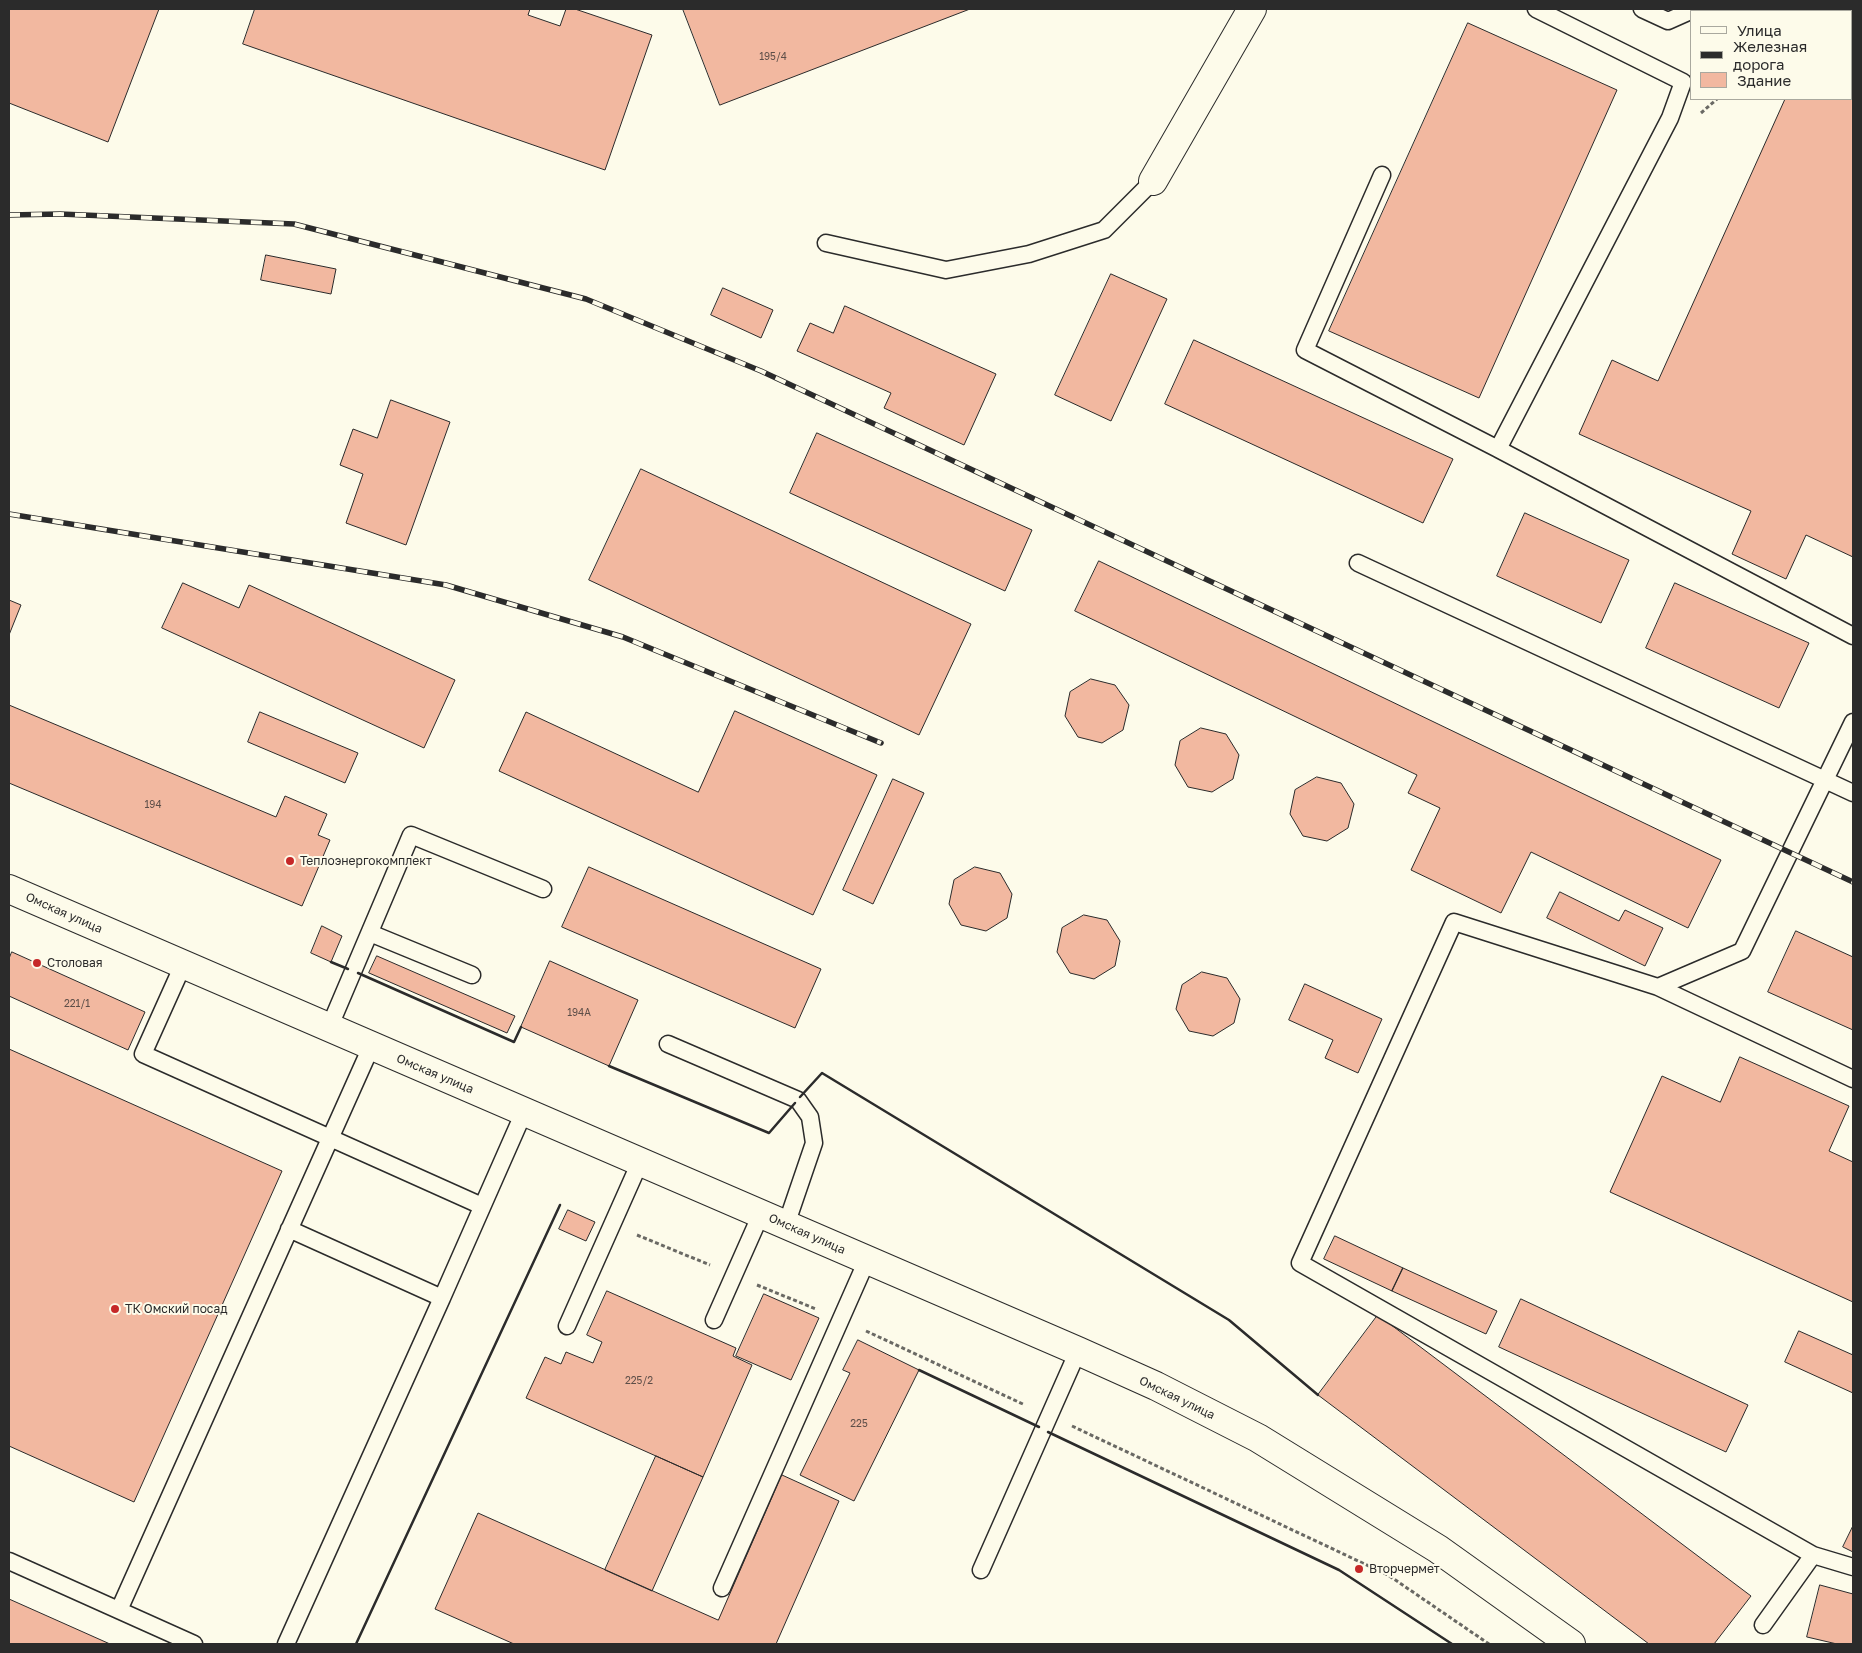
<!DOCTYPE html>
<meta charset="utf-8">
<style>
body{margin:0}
#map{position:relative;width:1862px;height:1653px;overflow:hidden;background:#fdfbea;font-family:"Golos Text",sans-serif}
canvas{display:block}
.frame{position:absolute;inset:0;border:10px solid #2b2b2b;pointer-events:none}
.legend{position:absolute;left:1690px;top:10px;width:162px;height:90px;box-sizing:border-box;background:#fdfbea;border:1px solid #a9a89e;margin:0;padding:6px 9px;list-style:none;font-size:15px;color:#2b2b2b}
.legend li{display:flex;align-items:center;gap:10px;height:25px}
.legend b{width:25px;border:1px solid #a9a89e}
</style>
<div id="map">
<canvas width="1862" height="1653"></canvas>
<div class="frame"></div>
<ul class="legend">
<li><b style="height:6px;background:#fdfbea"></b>Улица</li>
<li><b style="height:6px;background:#2b2b2b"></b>Железная дорога</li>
<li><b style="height:14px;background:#f2b8a0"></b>Здание</li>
</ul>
</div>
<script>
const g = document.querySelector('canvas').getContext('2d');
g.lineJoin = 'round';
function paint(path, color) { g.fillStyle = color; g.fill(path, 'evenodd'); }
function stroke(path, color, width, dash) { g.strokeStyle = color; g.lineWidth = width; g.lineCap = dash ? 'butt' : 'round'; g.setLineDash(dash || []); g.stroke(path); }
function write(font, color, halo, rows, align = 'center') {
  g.font = font + ' "Golos Text",sans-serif'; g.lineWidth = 4; g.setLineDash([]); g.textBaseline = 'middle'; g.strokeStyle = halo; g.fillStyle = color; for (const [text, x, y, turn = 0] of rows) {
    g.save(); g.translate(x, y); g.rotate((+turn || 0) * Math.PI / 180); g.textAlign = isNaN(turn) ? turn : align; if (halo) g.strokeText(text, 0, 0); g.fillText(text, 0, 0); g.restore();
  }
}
const building = new Path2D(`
 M9 9H159L108 142 9 103Z
 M255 9H530L528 15 560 26 566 9H575L652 35 605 170 243 44Z
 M683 9H970L720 105Z
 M1851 13 1853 14V557L1806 535 1786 579 1732 554 1751 511 1579 434 1612 360 1658 381 1785 99H1851Z
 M1468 23 1617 90 1479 398 1329 331Z
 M266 255 336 269 331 294 261 280Z
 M1111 274 1167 299 1111 421 1055 395Z
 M723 288 773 310 761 338 711 315Z
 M845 306 996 374 964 445 884 408 891 393 797 351 810 323 833 333Z
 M1194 340 1453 459 1423 523 1165 404Z
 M391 400 450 422 406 545 346 523 363 474 340 465 353 429 377 438Z
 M817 433 1032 530 1005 591 790 493Z
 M641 469 971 624 919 735 589 580Z
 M1525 513 1629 560 1601 623 1497 576Z
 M1099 561 1721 860 1688 928 1531 852 1501 913 1411 870 1440 808 1408 793 1417 775 1075 611Z
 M183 583 239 608 249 585 455 680 424 748 162 628Z
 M1675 583 1809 643 1779 708 1646 648Z
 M9 600 21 605 9 635Z
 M1091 679 1115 685 1129 705 1123 730 1102 743 1078 737 1065 716 1070 692Z
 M9 705 276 817 285 796 327 814 318 835 330 840 302 906 9 783Z
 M735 711 877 775 813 915 499 771 526 712 698 792Z
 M260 712 358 753 345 783 248 742Z
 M1201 728 1226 734 1239 755 1233 779 1212 792 1188 787 1175 765 1180 741Z
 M1317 777 1341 783 1354 804 1348 828 1327 841 1303 836 1290 814 1295 790Z
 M893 779 924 793 873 904 843 890Z
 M589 867 821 969 795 1028 562 927Z
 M975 867 1000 873 1012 894 1007 918 986 931 961 925 949 904 954 880Z
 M1560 892 1619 921 1625 910 1663 928 1645 966 1547 918Z
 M1084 915 1107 920 1120 941 1115 966 1094 979 1070 973 1057 952 1062 928Z
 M322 926 342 936 331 962 311 953Z
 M1796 931 1853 957V1030L1768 992Z
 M12 952 145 1012 128 1050 9 996V959Z
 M377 956 515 1016 507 1033 369 973Z
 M550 961 638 1000 609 1066 521 1027Z
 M1202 972 1227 978 1240 999 1234 1023 1213 1036 1189 1031 1176 1009 1182 985Z
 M1305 984 1382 1019 1358 1073 1325 1058 1333 1040 1289 1020Z
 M9 1049 282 1171 134 1502 9 1446Z
 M1740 1057 1849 1106 1829 1151 1853 1162V1302L1610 1192 1662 1076 1720 1102Z
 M568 1210 595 1222 586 1241 559 1229Z
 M1335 1236 1403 1268 1392 1291 1324 1259Z
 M1403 1268 1497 1311 1486 1334 1392 1291Z
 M607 1291 736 1348 733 1356 752 1365 703 1477 526 1398 545 1357 561 1364 566 1352 593 1363 602 1342 587 1335Z
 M764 1294 819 1318 791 1380 736 1356Z
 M1521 1299 1748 1405 1726 1452 1499 1347Z
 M1378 1315 1751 1596 1714 1644H1649L1318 1395Z
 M1799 1331 1853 1355V1393L1785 1362Z
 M858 1340 919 1370 854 1501 800 1475 850 1373 843 1370Z
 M656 1456 703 1477 652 1591 605 1570Z
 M782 1475 839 1501 776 1644H514L435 1609 478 1513 718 1620Z
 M1853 1526V1552L1843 1547Z
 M1820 1585 1853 1594V1644H1837L1807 1637Z
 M9 1599 110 1644H9Z`);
paint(building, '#f2b8a0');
stroke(building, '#2b2b2b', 1);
const service = new Path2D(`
 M1642 9 1668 21 1695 9
 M1382 175 1305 350 1498 449 1670 118 1683 82 1536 9
 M826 243 946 270 1029 254 1104 230 1153 181
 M1498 449 1853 636
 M1358 563 1853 793
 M370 933 472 975
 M183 965 143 1054 482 1206
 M1658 987 1853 1079
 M329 1028 411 835 543 889
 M668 1044 798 1100 810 1117 814 1143 786 1225
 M289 1229 442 1298 524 1112
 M714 1320 761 1214
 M567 1326 640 1162
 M1813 1555 1853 1567
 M9 1561 194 1644
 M981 1570 1078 1351
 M722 1588 867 1260
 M119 1610 371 1047
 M1763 1625 1813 1555 1300 1263 1454 922 1658 987 1742 951 1853 722
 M286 1644 442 1298`);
const minor = new Path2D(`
 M1153 181 1252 9`);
const tertiary = new Path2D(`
 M9 889 1078 1351 1156 1386 1258 1438 1438 1549 1571 1644`);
stroke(service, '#2b2b2b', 19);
stroke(minor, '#2b2b2b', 30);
stroke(tertiary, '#2b2b2b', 30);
stroke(new Path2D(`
 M1801 11 1803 9
 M1701 113 1717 99
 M637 1235 710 1265
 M757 1285 816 1309
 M866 1331 1025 1405
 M1072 1426 1388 1575 1489 1644`), '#6a6964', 3, [4, 2.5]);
stroke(service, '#fdfbea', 16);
stroke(minor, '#fdfbea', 28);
stroke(tertiary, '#fdfbea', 28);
const rail = new Path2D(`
 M9 215 60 214 294 224 586 299 761 371 1853 882
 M9 514 446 585 623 637 881 743`);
stroke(rail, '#2b2b2b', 5.5);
stroke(rail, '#fdfbea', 4, [11]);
stroke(new Path2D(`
 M331 962 348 969
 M358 973 514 1042 521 1027
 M609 1066 769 1133 795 1103
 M800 1097 822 1073 1229 1320 1318 1395
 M919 1370 1039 1427
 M1048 1432 1339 1570 1452 1644
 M356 1644 560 1205`), '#2b2b2b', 2.5);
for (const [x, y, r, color] of [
 [290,861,5,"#c62828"],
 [37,963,5,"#c62828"],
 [115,1309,5,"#c62828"],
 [1359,1569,5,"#c62828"]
]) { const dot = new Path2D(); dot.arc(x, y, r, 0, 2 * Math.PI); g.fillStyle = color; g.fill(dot); stroke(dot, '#fdfbea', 2); }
write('10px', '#5d4e48', null, [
 ["195/4",773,57],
 ["194",153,805],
 ["221/1",77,1004],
 ["194А",579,1013],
 ["225/2",639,1381],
 ["225",859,1424]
]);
write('12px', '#2b2b2b', '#fdfbea', [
 ["Теплоэнергокомплект",300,861],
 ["Столовая",47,963],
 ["ТК Омский посад",125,1309],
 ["Вторчермет",1369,1569]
], 'left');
write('12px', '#2b2b2b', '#fdfbea', [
 ["Омская улица",64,913,24],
 ["Омская улица",435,1074,23],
 ["Омская улица",807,1234,24],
 ["Омская улица",1177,1398,26]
]);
</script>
